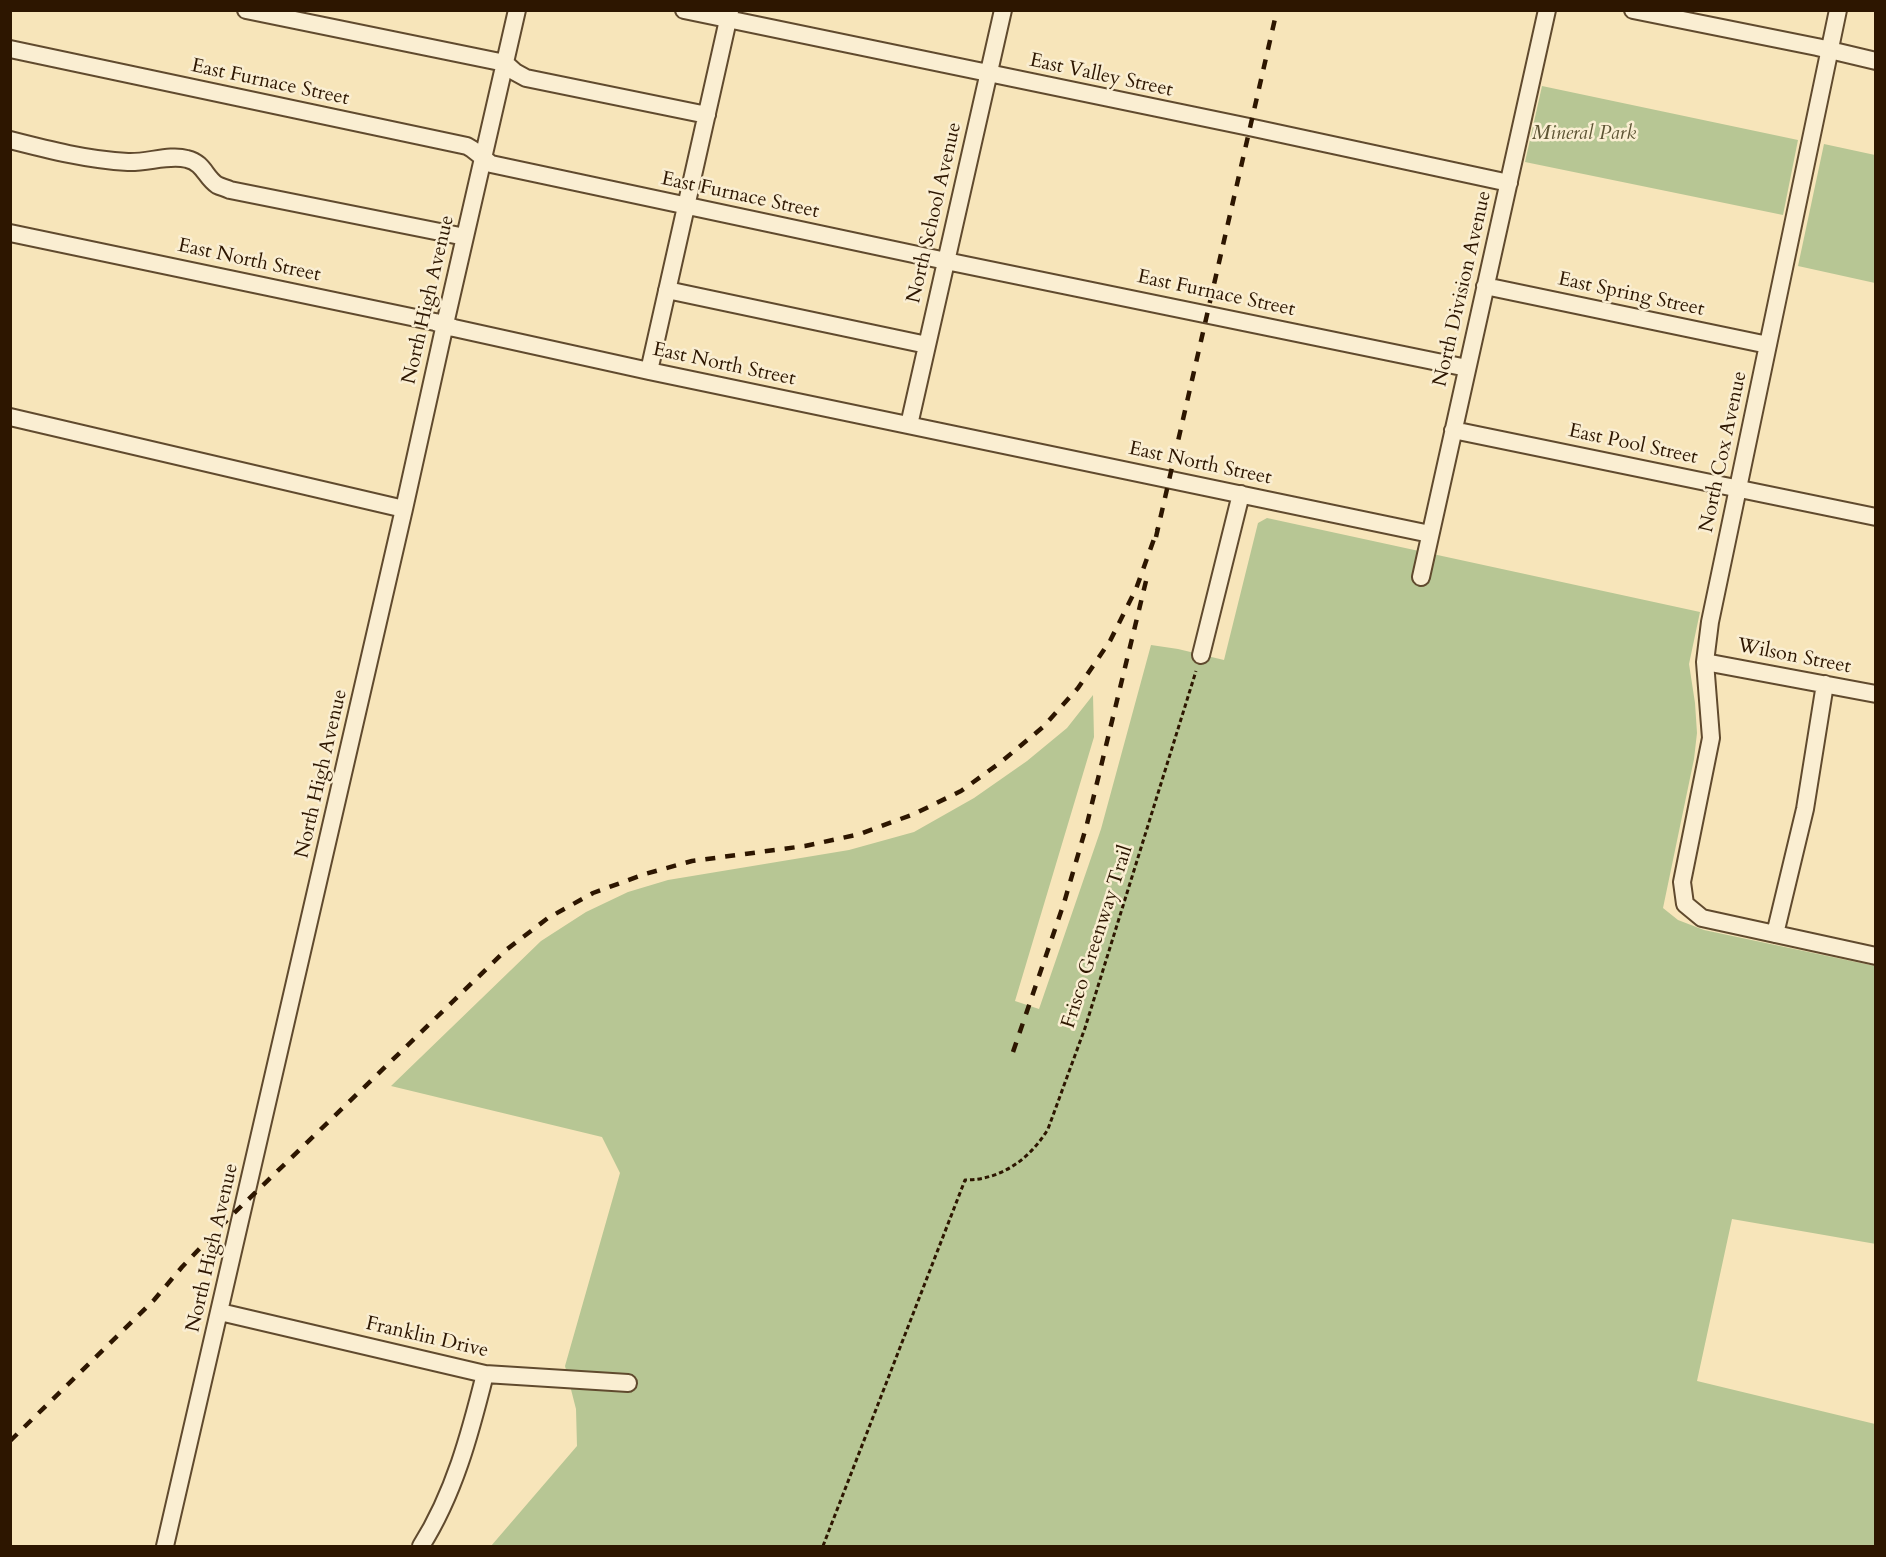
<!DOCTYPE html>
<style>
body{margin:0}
#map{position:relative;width:1886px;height:1557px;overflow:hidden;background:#f7e5ba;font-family:Cardo,serif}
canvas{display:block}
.frame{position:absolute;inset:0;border:12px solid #2d1600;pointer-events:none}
</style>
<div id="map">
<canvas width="1886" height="1557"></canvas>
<div class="frame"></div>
</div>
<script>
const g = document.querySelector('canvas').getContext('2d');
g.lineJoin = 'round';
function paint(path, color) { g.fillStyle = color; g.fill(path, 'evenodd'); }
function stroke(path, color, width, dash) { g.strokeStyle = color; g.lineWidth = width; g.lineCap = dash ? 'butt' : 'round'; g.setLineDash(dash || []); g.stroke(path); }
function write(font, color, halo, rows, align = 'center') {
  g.font = font + ' Cardo,serif'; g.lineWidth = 5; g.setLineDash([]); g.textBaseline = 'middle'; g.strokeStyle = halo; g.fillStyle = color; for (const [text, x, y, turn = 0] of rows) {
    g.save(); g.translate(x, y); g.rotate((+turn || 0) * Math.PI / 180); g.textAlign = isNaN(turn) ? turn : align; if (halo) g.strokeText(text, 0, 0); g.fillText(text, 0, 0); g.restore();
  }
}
paint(new Path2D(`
 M1542 86 1798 140 1783 215 1525 162Z
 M1824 144 1875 155V283L1798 266Z
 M1267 518 1700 612 1689 664 1695 703 1697 733 1694 759 1663 908 1678 920 1704 930 1875 966 1876 1244 1732 1219 1697 1381 1875 1424V1546H491L577 1446 576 1409 565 1366 620 1173 602 1137 391 1086 541 941 586 912 628 892 668 880 849 850 914 832 974 798 1027 761 1067 728 1093 695 1094 737 1015 1001 1039 1009 1101 829 1151 645 1178 649 1224 660 1258 523Z`), '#b7c694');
const minor = new Path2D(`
 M246 10 505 63 515 72 526 78 707 115
 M684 10 1249 127 1509 183
 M1633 10 1817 47 1876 61
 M1838 10 1710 622 1705 662 1711 738 1682 882 1685 904 1702 918 1876 956
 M10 49 467 146 472 149 491 164 946 261 1467 368
 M10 140C49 150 88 160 128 162 147 163 170 154 187 159 204 163 205 177 217 185 221 187 226 188 230 190L465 237
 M10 233 435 322 454 328 649 371 1430 534
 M1485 286 1768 345
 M667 290 927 345
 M649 371 730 11
 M10 417 404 509
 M909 425 1003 10
 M1453 430 1876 517
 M1421 577 1547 10
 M1201 655 1241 494
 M1705 662 1876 694
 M1775 934 1805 809 1825 684
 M220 1312 485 1374 628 1383
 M165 1546 404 509 445 324 517 10
 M421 1546C454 1494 470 1434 485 1374`);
stroke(minor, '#604a2e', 20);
stroke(new Path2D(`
 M823 1546 965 1180C1001 1180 1030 1159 1048 1129L1085 1028 1196 671`), '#2d1600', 3, [4.5, 3]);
stroke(minor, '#faeed2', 16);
stroke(new Path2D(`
 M1156 537 1277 10
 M1013 1052 1064 903 1087 824 1146 581
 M10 1441 154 1300 182 1267 228 1219 506 950 548 918 593 893 645 874 692 861 805 846 860 834 914 814 961 791 1001 762 1043 727 1078 688 1110 641 1136 589 1158 528`), '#2d1600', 4.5, [10, 10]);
write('20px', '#2d1600', '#faeed2', [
 ["East Valley Street",1101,76,12],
 ["East Furnace Street",270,83,12],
 ["East Furnace Street",740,196,12],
 ["North School Avenue",935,213,-77],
 ["East North Street",249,261,12],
 ["North Division Avenue",1463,289,-77],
 ["East Furnace Street",1216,294,12],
 ["East Spring Street",1631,295,12],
 ["North High Avenue",429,300,-77],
 ["East North Street",724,365,12],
 ["East Pool Street",1633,445,12],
 ["North Cox Avenue",1724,452,-78],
 ["East North Street",1200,464,12],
 ["Wilson Street",1794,657,11],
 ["North High Avenue",322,774,-77],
 ["Frisco Greenway Trail",1098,937,-72],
 ["North High Avenue",213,1248,-77],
 ["Franklin Drive",427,1338,13]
]);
write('italic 20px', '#5d5434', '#faeed2', [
 ["Mineral Park",1584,134]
]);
</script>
